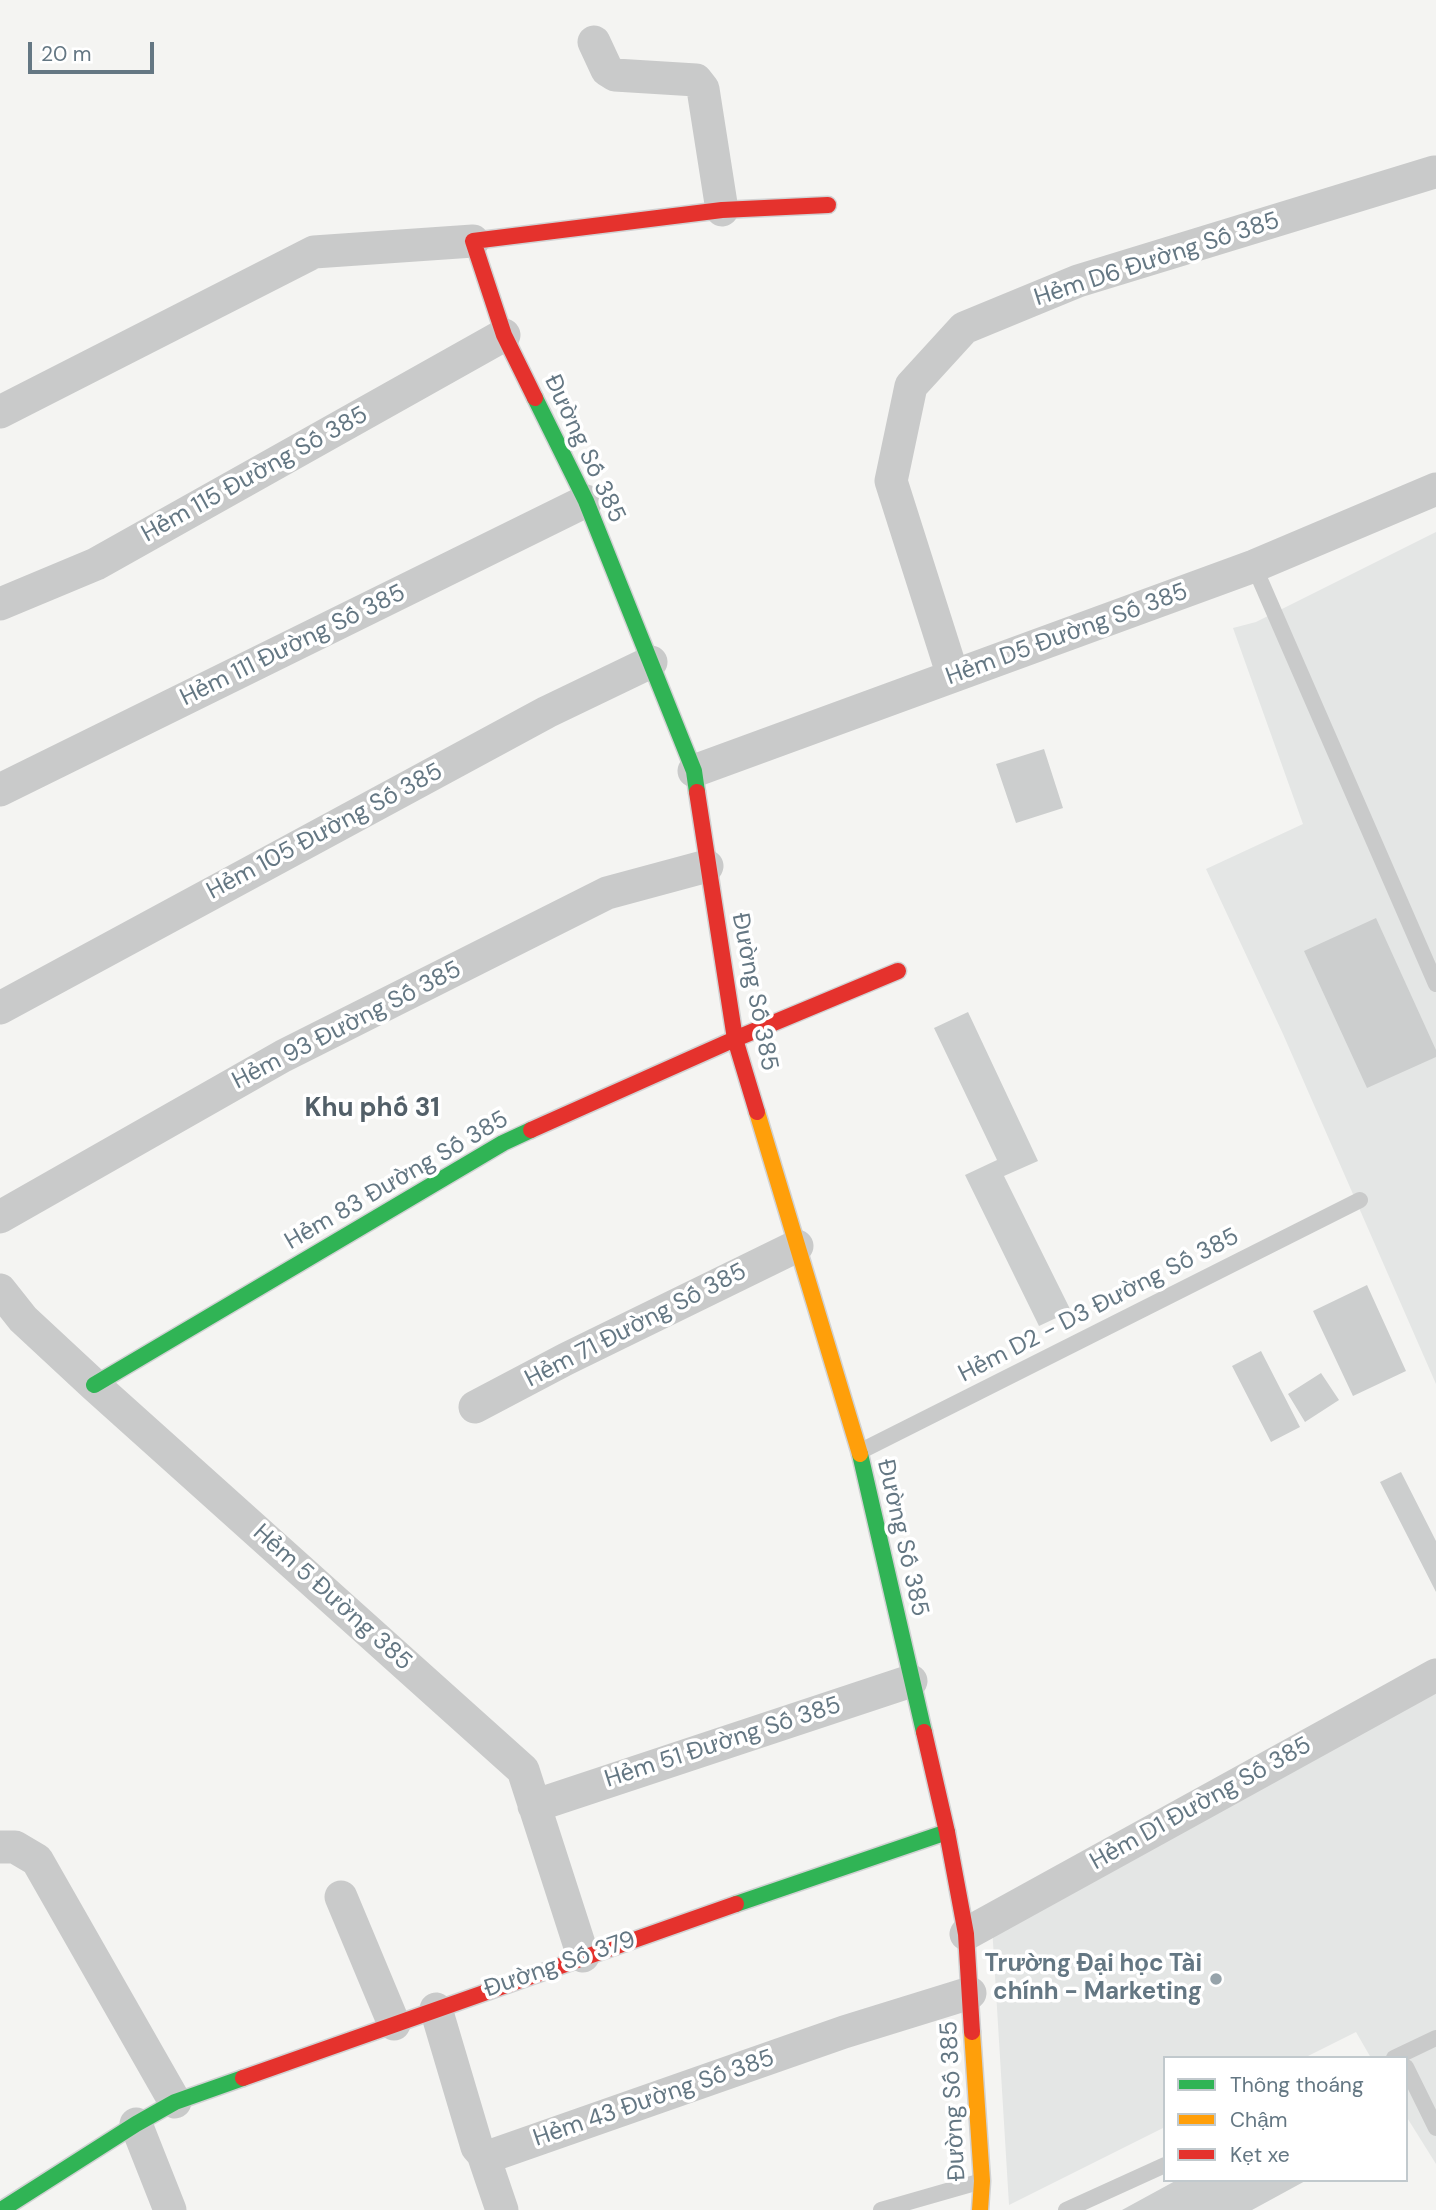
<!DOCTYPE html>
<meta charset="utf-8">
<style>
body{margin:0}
#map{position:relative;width:1436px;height:2210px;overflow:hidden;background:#f4f4f2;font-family:"DM Sans",sans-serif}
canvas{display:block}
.legend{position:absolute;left:1163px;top:2056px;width:245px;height:126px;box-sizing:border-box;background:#fff;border:2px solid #c1c9cd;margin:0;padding:9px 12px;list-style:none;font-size:21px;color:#647783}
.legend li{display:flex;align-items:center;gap:14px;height:35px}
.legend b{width:35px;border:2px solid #c1c9cd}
.scale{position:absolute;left:28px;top:42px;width:126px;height:32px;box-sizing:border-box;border:4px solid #647783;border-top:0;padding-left:9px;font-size:21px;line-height:24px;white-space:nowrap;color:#647783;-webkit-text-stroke:5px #fff;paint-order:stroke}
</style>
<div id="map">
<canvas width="1436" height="2210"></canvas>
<ul class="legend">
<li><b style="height:9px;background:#30b455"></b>Thông thoáng</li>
<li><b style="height:9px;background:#ff9f0a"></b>Chậm</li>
<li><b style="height:9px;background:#e5322d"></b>Kẹt xe</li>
</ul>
<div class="scale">20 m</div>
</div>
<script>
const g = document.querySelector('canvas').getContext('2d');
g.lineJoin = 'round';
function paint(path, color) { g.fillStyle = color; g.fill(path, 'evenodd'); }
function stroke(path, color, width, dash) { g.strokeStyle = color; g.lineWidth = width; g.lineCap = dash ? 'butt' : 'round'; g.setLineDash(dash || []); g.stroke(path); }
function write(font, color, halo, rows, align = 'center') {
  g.font = font + ' "DM Sans",sans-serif'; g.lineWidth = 7; g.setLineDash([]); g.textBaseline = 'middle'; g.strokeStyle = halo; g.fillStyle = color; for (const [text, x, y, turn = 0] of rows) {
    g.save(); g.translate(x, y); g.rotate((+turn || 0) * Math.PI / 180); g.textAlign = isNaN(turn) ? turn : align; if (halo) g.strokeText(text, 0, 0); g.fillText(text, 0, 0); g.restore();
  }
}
paint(new Path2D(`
 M1436 532V1384L1283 1034 1206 869 1303 824 1233 628 1256 622Z
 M1436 1682V2164L1406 2116V2058H1371L1356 2032 1304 2058H1165V2127L1009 2205 992 1926Z`), '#e4e6e5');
paint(new Path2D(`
 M1044 749 1063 808 1016 823 996 764Z
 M1376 918 1436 1050V1057L1367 1088 1304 951Z
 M968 1012 1038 1161 1004 1176 1071 1311 1039 1326 965 1175 997 1160 934 1028Z
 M1367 1285 1406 1371 1353 1396 1313 1311Z
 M1261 1351 1300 1427 1271 1442 1232 1366Z
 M1321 1373 1339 1400 1305 1422 1288 1394Z
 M1401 1472 1436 1541V1592L1380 1482Z
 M1177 2180H1307L1252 2210H1122Z`), '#cccece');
const fast = new Path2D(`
 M535 398 586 501 694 771 697 792
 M94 1385 503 1143 531 1130
 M860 1454 924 1732
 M736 1904 947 1832
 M1 2210 136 2124 175 2102 243 2078`);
const slow = new Path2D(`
 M757 1112 860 1454
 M972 2032 982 2181 980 2210`);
const jam = new Path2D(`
 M535 398 504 335 473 241 722 210 828 205
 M697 792 735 1039 757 1112
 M531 1130 735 1039 898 971
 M924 1732 947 1832 966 1934 972 2032
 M243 2078 736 1904`);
stroke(fast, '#d1d2d3', 19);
stroke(slow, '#d1d2d3', 19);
stroke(jam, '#d1d2d3', 19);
stroke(new Path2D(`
 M1254 566 1436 984
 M859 1452 1360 1200
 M1394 2058 1436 2038
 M1406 2067 1436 2128
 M881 2210 982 2181
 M1066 2210 1165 2165`), '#c9caca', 16);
stroke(new Path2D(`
 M594 42 607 70 615 75 696 80 703 89 722 210
 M0 412 314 252 473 241
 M0 604 96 564 504 335
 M953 676 891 481 911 386 964 328 1078 281 1434 172
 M694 771 1254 566 1436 489
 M0 790 586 501
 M0 1008 547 712 651 662
 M0 1217 283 1056 607 893 707 866
 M0 1290 23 1319 94 1385 523 1770 583 1956
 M475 1407 566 1359 797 1246
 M534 1806 911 1681
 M0 1847H15L37 1860 175 2102
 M341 1897 394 2024
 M966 1934 1436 1675
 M436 2009 477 2147 483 2154 493 2155 844 2032 970 1993
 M136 2124 170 2210
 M483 2154 502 2210`), '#c9caca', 33);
stroke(fast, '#30b455', 16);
stroke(slow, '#ff9f0a', 16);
stroke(jam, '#e5322d', 16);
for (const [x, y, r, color] of [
 [1216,1979,7,"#96a3aa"]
]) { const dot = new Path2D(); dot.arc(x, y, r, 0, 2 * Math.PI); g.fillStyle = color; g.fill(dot); stroke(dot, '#fff', 2.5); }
write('24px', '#647783', '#fff', [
 ["Hẻm D6 Đường Số 385",1157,260,-18],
 ["Đường Số 385",584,449,65],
 ["Hẻm 115 Đường Số 385",255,475,-29],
 ["Hẻm D5 Đường Số 385",1067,635,-20],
 ["Hẻm 111 Đường Số 385",293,646,-26],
 ["Hẻm 105 Đường Số 385",325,832,-28],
 ["Đường Số 385",754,992,79],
 ["Hẻm 93 Đường Số 385",347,1026,-27],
 ["Hẻm 83 Đường Số 385",397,1181,-30],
 ["Hẻm D2 - D3 Đường Số 385",1099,1306,-27],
 ["Hẻm 71 Đường Số 385",636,1326,-27],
 ["Đường Số 385",902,1538,77],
 ["Hẻm 5 Đường 385",332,1598,42],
 ["Hẻm 51 Đường Số 385",723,1743,-18],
 ["Hẻm D1 Đường Số 385",1201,1804,-29],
 ["Đường Số 379",560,1965,-19],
 ["Hẻm 43 Đường Số 385",654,2099,-19],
 ["Đường Số 385",954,2101,-93]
]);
write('bold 24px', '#647783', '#fff', [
 ["Trường Đại học Tài",1202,1965],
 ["chính - Marketing",1202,1993]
], 'right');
write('bold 26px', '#525f68', '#fff', [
 ["Khu phố 31",372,1109]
]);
</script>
